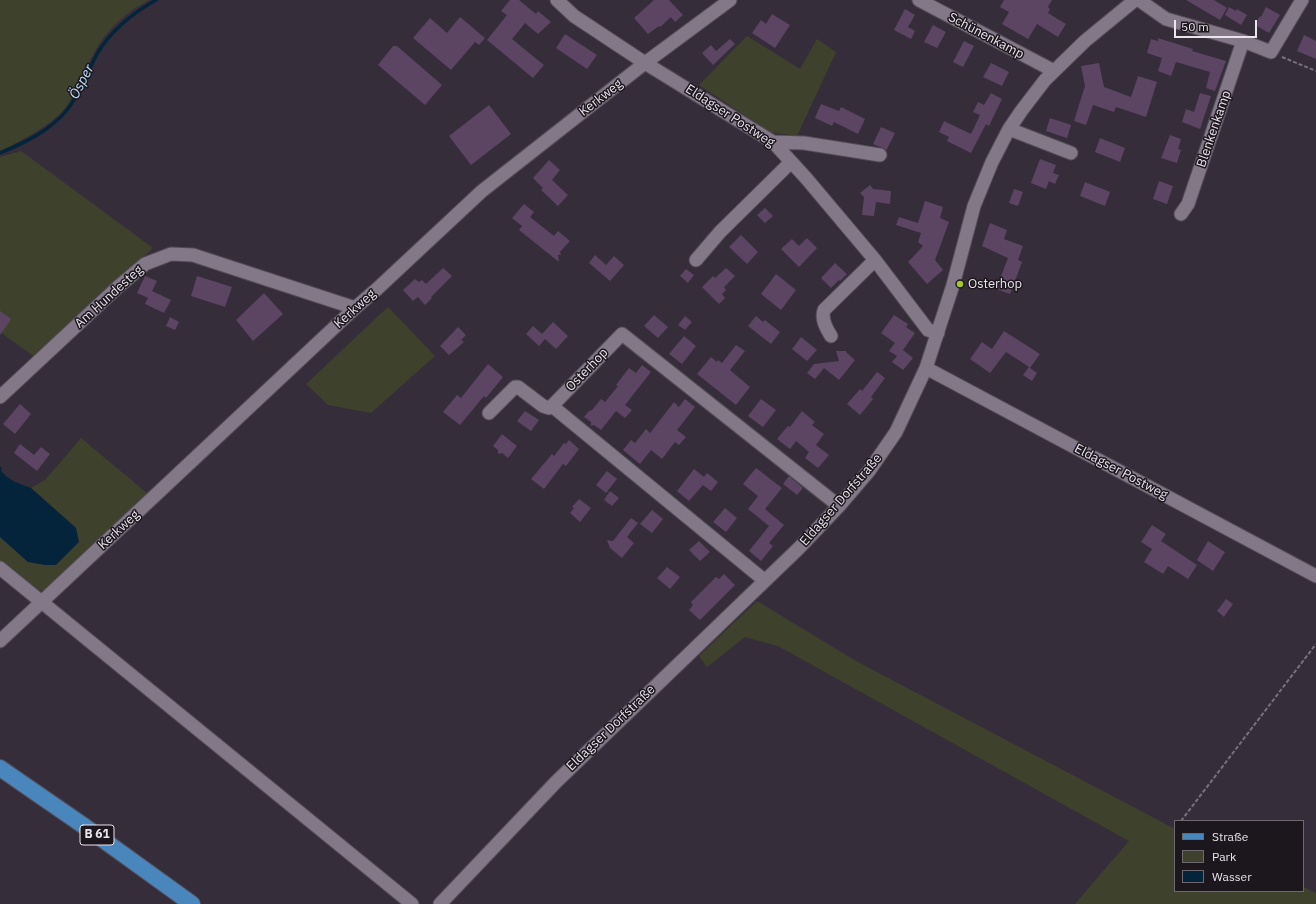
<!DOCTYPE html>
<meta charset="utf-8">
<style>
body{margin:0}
#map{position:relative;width:1316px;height:904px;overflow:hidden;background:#362d3a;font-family:"IBM Plex Sans",sans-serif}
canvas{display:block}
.legend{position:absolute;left:1174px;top:820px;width:130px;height:72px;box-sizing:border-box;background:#1b171d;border:1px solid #6e6970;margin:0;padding:5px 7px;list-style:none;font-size:12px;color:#eae4ed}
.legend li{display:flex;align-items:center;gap:8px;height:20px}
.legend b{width:20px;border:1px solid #6e6970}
.scale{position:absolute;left:1174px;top:20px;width:83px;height:18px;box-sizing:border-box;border:2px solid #eae4ed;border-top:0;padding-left:5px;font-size:12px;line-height:14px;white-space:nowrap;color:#eae4ed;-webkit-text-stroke:3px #1b171d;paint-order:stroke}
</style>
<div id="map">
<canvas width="1316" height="904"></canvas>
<ul class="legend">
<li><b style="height:5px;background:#4986bc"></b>Straße</li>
<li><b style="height:11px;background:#3e422c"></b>Park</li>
<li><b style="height:11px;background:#04243c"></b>Wasser</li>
</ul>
<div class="scale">50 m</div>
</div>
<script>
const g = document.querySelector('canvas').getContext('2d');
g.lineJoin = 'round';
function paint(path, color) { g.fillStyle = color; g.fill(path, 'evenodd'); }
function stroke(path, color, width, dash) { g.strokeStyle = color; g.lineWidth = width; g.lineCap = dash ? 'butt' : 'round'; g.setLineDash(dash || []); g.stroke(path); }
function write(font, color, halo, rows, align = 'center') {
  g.font = font + ' "IBM Plex Sans",sans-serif'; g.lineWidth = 3; g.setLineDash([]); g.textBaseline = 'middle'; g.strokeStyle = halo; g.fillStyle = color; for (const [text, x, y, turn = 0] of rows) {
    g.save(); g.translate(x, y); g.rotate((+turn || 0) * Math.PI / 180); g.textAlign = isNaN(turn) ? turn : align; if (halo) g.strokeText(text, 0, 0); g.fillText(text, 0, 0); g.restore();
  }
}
paint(new Path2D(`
 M0 0H149C126 12 106 30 94 53 84 71 77 91 66 107 53 125 19 141 0 152Z
 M747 36 800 69 817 39 836 52 797 136 770 132 699 85Z
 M21 151 153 248 35 357 0 332V157Z
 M388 307 435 356 371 413 328 405 306 384Z
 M81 438 148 494 47 591 32 590 0 563V537L28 562 76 528 31 488 45 480Z
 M757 601 856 661 1175 829V891H1303V887L1316 893V904H1075L1129 841 778 646 745 637 707 667 699 656Z`), '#3e422c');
paint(new Path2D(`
 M0 466 2 468 1 471 7 477 15 482 31 488 76 528 79 542 56 565H45L28 562 0 537Z`), '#04243c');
stroke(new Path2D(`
 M0 153C24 143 50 131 67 110 80 94 87 72 97 54 111 30 133 13 156 0`), '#04243c', 3.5);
paint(new Path2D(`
 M510 0H519L536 14 538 11 551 22 538 34 525 23 512 39 544 65 533 78 487 40 507 15 501 11Z
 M654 0H669L683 15 675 22 671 17 660 27 659 26 648 34 634 18Z
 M1004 0H1052L1048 7 1050 9 1048 13 1066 24 1058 37 1037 24 1028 39 1002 24 1009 12 1000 7Z
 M1186 0H1214L1227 8 1220 20Z
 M1229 7 1236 11 1237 9 1247 15 1241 25 1225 15Z
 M1266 7 1280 15 1269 33 1255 25 1260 16 1261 17Z
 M905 9 915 15 908 27 915 31 911 39 894 30Z
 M772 14 790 25 775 48 752 33 761 20 766 24Z
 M460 17 485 38 479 45 475 42 451 70 413 38 430 18 447 33Z
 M933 25 946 32 937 48 924 42Z
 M565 34 597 55 587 69 556 48Z
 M1304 35 1316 41V59L1297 51Z
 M1158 38 1193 49 1192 51 1226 61 1215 91 1206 88 1210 72 1176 62 1171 76 1158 71 1162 58 1147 53 1151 39 1158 41Z
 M730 39 735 44 713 65 702 53 711 45 716 51Z
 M964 41 974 46 963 67 953 62Z
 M393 46H397L442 85 425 105 378 65Z
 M991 63 1009 72 1002 86 983 77Z
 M1099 63 1104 87 1131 97 1138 76 1157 82 1146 117 1116 107 1114 112 1093 105 1086 125 1074 121 1085 86 1081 66Z
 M991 93 1002 99 989 126 986 124 971 153 947 141 949 137 939 132 944 121 971 134 980 115 973 112 978 102 984 105Z
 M1200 93 1211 96 1200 129 1182 122 1186 109 1194 112Z
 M821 104 839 111 841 107 865 119 858 134 834 122 832 126 815 118Z
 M489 105 511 134 471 165 449 136Z
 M1050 118 1071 125 1067 138 1046 131Z
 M881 127 895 133 886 151 885 149 873 144Z
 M1170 135 1181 139 1178 149 1181 150 1177 163 1161 158Z
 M1100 138 1125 148 1120 162 1095 152Z
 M1040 159 1056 165 1053 173 1059 175 1055 184 1049 181 1046 189 1031 183Z
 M549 160 560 170 552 180 568 195 558 206 541 190 543 188 533 178Z
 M1159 181 1173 186 1167 204 1153 199Z
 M1085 182 1110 192 1105 206 1080 196Z
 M870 185 873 189 891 191 890 204 876 202 874 216 862 215 864 197 860 193Z
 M1014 189 1023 192 1018 206 1009 203Z
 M925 201 943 207 940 218 949 222 935 260 943 270 927 284 908 262 923 246 918 242 921 233 896 225 899 217 918 223Z
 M524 204 534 212 530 217 554 236 558 231 570 241 560 252 561 255H558L559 262 519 230 522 226 512 218Z
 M765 208 773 216 765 223 757 215Z
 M990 223 1007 230 1004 239 1023 246 1018 260 1022 262 1010 294 996 289 1008 258 982 246Z
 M741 235 758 252 747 264 729 247Z
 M807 238 817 248 799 267 781 249 792 239 799 246Z
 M595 255 606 265 614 256 624 265 610 281 589 263Z
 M835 263 847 274 840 281 839 280 831 288 821 278Z
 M443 268 452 276 431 297 432 298 425 305 418 297 413 301 403 290 415 279 419 282 422 280 426 284Z
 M726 268 735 276 724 287 726 290 722 294 725 298 719 304 702 287 713 276 715 278Z
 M686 269 694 275 688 283 680 276Z
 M776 274 796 290 781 310 761 294Z
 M145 276 157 281 152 291 171 300 164 313 145 304 148 298 137 293Z
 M197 276 232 287 225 307 191 296Z
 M264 293 283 314 253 341 236 320Z
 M0 311 11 319 0 335Z
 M654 315 668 327 658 338 644 326Z
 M894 315 908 324 906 327 915 333 903 350 913 358 903 370 892 362 897 356 889 351 895 343 881 333Z
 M685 316 692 322 685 330 678 325Z
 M756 316 763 322 765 320 780 332 771 344 748 326Z
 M170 317 179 322 175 330 166 326Z
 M553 322 568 336 556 349 545 339 539 346 526 334 533 326 542 334Z
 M458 327 466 335 461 340 464 342 449 355 440 346Z
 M1004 331 1040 354 1030 368 1037 373 1032 381 1023 375 1029 367 1006 352 990 373 970 359 982 342 992 349Z
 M684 336 696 346 682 364 669 354Z
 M801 337 817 350 807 361 792 349Z
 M736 345 745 351 730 370 750 387 736 405 697 374 711 357 717 362 718 360 722 363Z
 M836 351H846L847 353 855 360 839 380 824 368 815 379 807 373 814 364 839 361Z
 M488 364 503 377 486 398 484 396 460 425 443 412 457 395 461 398Z
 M642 365 651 372 625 405 632 410 625 418 616 411 601 430 594 425 591 426V422L584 417 590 410 591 411 601 399 605 402 618 386 616 385 629 368 636 373Z
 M877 372 885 378 871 397 873 399 860 415 847 404 860 389 862 391Z
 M685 399 695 407 677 430 686 437 679 445 675 442 662 459 651 450 640 464 623 450 631 440 635 443 646 429 650 433 674 402 679 407Z
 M761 399 776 410 763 427 748 416Z
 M20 404 31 414 15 434 3 424Z
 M525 411 539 420 531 431 517 421Z
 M802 411 815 422 812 425 824 434 816 445 829 455 818 468 805 458 809 452 796 441 790 449 777 439 788 426 790 427Z
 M502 434 517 446 508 458 502 453 498 454V450L493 446Z
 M569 440 579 449 566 466 563 464 544 489 531 479 552 454 554 456 564 443 566 444Z
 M20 444 34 455 41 447 50 454 37 471 14 453Z
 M756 468 782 488 765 509 784 525 769 543 773 546 761 561 749 551 769 526 748 509 758 496 743 484Z
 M694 469 704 477 707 473 718 482 711 491 703 485 689 501 677 491Z
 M607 471 617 479 606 493 596 485Z
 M789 476 803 488 797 495 783 484Z
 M610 491 619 498 612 506 604 500Z
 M579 499 591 508 580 522 570 513 574 508 572 507Z
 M725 508 737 518 726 532 713 522Z
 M652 510 663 519 652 533 640 524Z
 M631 518 638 523 627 537 634 543 622 558 610 548 607 540 613 541Z
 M1152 525 1166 534 1161 541 1197 565 1188 579 1168 566 1163 574 1144 562 1152 549 1141 542Z
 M699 541 710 552 700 561 689 550Z
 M1208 541 1225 552 1213 571 1197 560Z
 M667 567 680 577 670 589 657 578Z
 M724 574 735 585 700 620 689 610 693 605 691 602 716 577 719 579Z
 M1226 599 1233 604 1224 617 1217 611Z`), '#5c4463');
const minor = new Path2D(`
 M557 0 574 16 645 63 773 142 806 178 875 260 928 330 938 333
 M919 0 1054 71
 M1139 0 1166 19 1243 41 1271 52 1302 0
 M1009 129 1071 153
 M773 142 804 143 880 155
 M1181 214 1188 204 1243 41
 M696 260 720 232 791 162
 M831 336C826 328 821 319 824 310L875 260
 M926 368 1316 576
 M0 397 118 287 145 264 171 254 193 255 355 308
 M489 413 515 387H518L543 406 549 408 552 406
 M0 568 412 904
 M764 580 552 406 622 334 839 506
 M0 641 355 308 377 289 482 191 645 63 730 0
 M440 904 556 782 799 548 839 506 869 471 896 432 926 368 953 285 974 206 992 162 1009 129 1022 110 1045 80 1085 41 1135 0`);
const major = new Path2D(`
 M0 768 84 826 192 904`);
stroke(minor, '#524b56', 15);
stroke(major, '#524b56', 18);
stroke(new Path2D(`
 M1282 57 1316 71
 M1181 821 1316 644`), '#79717d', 2, [4, 2]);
stroke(minor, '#827887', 13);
stroke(major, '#4986bc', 16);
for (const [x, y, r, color] of [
 [960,284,4,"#a1c929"]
]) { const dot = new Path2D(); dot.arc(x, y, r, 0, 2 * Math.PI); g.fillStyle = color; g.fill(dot); stroke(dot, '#1b171d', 1.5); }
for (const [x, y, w] of [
 [97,835,34]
]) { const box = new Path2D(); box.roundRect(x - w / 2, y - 10, w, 20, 3); g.fillStyle = '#1b171d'; g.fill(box); stroke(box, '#eae4ed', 1); }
write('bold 12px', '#eae4ed', null, [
 ["B 61",97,835]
]);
write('13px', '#eae4ed', '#1b171d', [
 ["Schünenkamp",986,36,28],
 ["Kerkweg",601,98,-38],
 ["Eldagser Postweg",730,116,33],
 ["Blenkenkamp",1214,129,-71],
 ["Am Hundesteg",109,297,-42],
 ["Kerkweg",355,309,-42],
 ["Osterhop",587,370,-46],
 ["Eldagser Postweg",1121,472,28],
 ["Eldagser Dorfstraße",841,500,-49],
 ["Kerkweg",119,530,-43],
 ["Eldagser Dorfstraße",611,728,-44]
]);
write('13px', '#eae4ed', '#1b171d', [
 ["Osterhop",968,284]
], 'left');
write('italic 14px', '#c0e0fd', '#1b171d', [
 ["Ösper",82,82,-62]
]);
</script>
